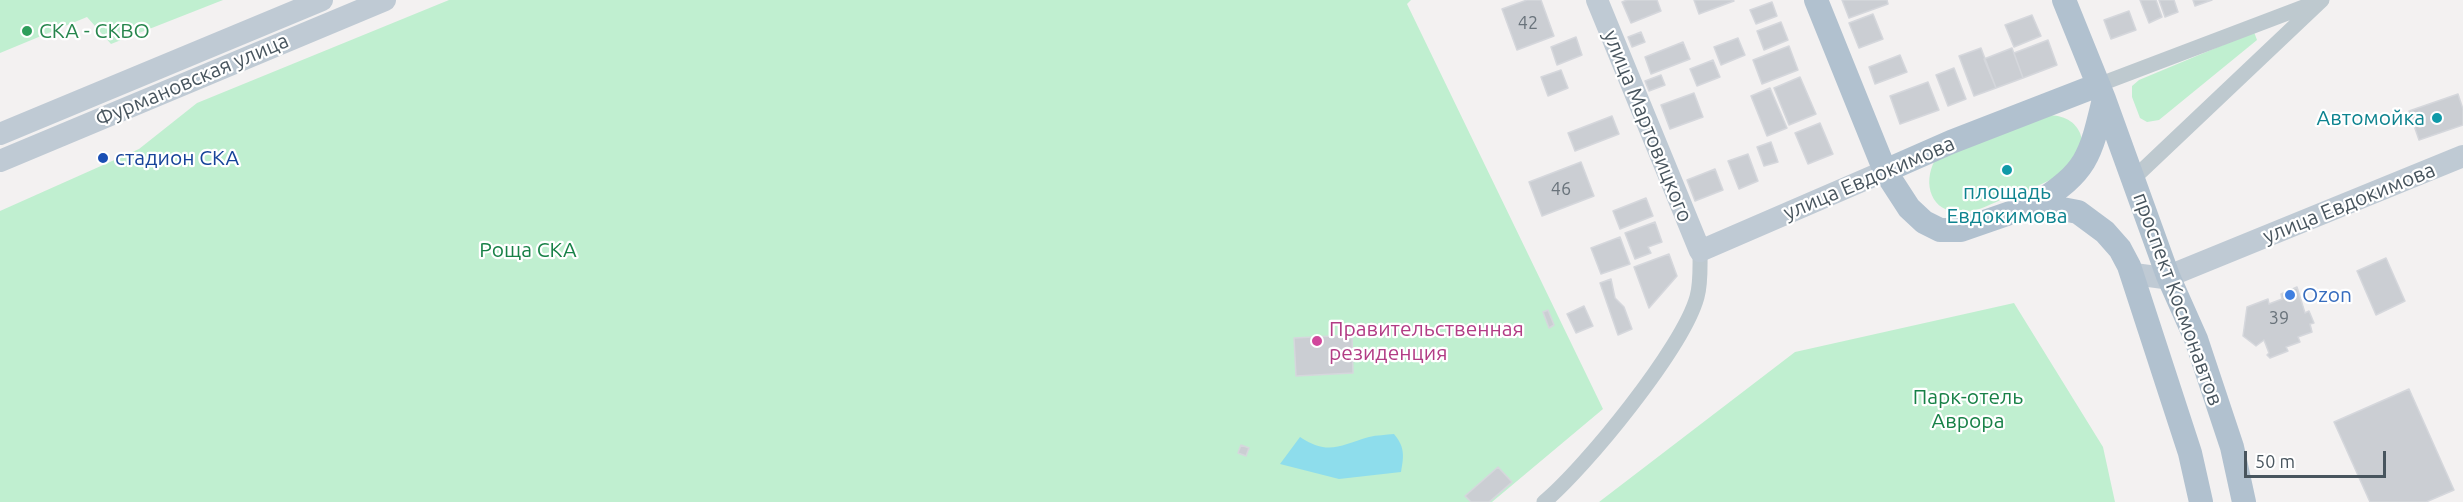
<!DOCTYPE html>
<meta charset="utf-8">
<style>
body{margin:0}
#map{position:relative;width:2463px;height:502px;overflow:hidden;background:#f3f1f1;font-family:Ubuntu,sans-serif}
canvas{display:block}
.scale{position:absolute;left:2244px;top:451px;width:142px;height:27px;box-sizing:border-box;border:3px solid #48555e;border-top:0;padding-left:8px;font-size:18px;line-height:21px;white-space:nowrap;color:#48555e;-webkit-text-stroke:4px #fff;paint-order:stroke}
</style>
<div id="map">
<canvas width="2463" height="502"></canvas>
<div class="scale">50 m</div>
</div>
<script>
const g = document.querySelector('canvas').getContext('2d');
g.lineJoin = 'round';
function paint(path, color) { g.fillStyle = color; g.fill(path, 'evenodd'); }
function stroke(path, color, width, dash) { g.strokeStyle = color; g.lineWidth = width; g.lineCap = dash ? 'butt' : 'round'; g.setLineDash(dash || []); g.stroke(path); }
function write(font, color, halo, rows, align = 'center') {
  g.font = font + ' Ubuntu,sans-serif'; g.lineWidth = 4.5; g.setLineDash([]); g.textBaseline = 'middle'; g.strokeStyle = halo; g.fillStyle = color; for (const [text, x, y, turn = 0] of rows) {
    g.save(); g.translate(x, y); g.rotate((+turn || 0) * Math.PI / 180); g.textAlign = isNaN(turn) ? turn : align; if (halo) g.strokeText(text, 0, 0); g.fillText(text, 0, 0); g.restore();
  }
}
paint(new Path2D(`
 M0 0H223L111 44 87 17 0 53Z
 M449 0H1411L1407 4 1603 409 1492 502H0V211L139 149 197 103Z
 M2254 32 2257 40 2159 120 2147 122 2140 118 2132 97V86L2139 80Z
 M2046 115C2060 115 2074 119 2080 133 2094 171 2029 189 2005 198 1993 203 1979 211 1966 212 1933 216 1921 186 1935 160Z
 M2014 303 2103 447 2115 502H1599L1795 352Z`), '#c0efd0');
paint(new Path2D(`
 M1394 434C1405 447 1404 456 1401 472L1339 479 1280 464 1300 437C1329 456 1340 445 1369 437 1377 435 1386 435 1394 434Z`), '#8eddec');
const building = new Path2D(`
 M1527 0H1541L1554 36 1517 50 1502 9Z
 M1627 0H1657L1661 11 1631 23 1622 2Z
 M1694 0H1733L1734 1 1699 14Z
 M1842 0H1887L1888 4 1849 18Z
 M2140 0H2156L2162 17 2149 23Z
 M2159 0H2174L2178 12 2165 17Z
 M2193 0H2212L2195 6Z
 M1772 2 1777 16 1756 24 1750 10Z
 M2129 11 2136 30 2111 39 2104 20Z
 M1873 14 1883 39 1859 48 1849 23Z
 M2032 15 2041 36 2014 47 2005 25Z
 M1781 22 1788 40 1764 50 1757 31Z
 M1641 32 1645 42 1632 47 1628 37Z
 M1576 37 1582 55 1557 65 1551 47Z
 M1738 38 1745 55 1721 65 1714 47Z
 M2048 40 2057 65 2023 78 2014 53Z
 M1683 42 1690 59 1651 74 1645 57Z
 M1789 46 1798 70 1762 84 1753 60Z
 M1981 48 1996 88 1974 96 1959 56Z
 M2012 48 2023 78 1996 88 1984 59Z
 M1900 55 1907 72 1875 84 1869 67Z
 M1713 60 1720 77 1697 86 1690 69Z
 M1954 68 1966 99 1948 106 1936 75Z
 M1561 70 1568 88 1548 96 1541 77Z
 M1661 75 1665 85 1649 91 1645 81Z
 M1800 77 1816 114 1789 125 1774 88Z
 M1928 82 1939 110 1900 124 1890 96Z
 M1770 88 1787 128 1767 136 1751 96Z
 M1694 93 1703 117 1670 129 1661 105Z
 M2458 94 2463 109V125L2419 140 2409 111Z
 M1612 116 1619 134 1575 151 1568 133Z
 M1820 123 1833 154 1808 164 1795 133Z
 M1771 142 1778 162 1764 166 1757 147Z
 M1748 154 1758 181 1739 189 1728 161Z
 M1581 162 1594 196 1542 216 1529 182Z
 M1715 169 1723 190 1695 201 1687 180Z
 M1646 198 1653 216 1620 229 1613 211Z
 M1655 222 1662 242 1648 247 1651 253 1635 259 1625 233Z
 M1620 237 1630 264 1601 274 1591 248Z
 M1669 254 1677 276 1649 308 1634 267Z
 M2386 258 2405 301 2376 315 2357 271Z
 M1611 279 1615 298 1624 307 1632 329 1618 335 1600 283Z
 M2297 287 2305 313 2309 311 2314 323 2310 324 2312 332 2298 337 2300 342 2286 347 2288 351 2270 358 2267 355 2269 353 2264 340 2256 346 2243 336 2247 307 2268 299 2269 304 2282 299 2281 294Z
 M1584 306 1593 326 1576 333 1567 314Z
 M1548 310 1554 325 1549 328 1543 312Z
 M1352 335 1353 373 1296 376 1294 338Z
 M2409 389 2454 490 2426 502H2370L2334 422Z
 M1241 445 1249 448 1246 456 1238 453Z
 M1498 467 1512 482 1489 502H1471L1465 496Z`);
paint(building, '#cbced3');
stroke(building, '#d5d7dc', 1.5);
stroke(new Path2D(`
 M2098 85 2314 3
 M2133 179 2322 0
 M1544 502C1585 468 1683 348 1697 297 1701 283 1700 266 1700 251`), '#bec9cf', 15);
stroke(new Path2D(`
 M1597 0 1700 251 1885 171
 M0 134 322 0
 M0 161 385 0
 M2129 266 2134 274 2164 278 2463 156`), '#bfcad4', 22);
stroke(new Path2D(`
 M1816 0 1885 171 1909 208 1924 222 1940 230H1961L2036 204 2078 212 2105 232 2120 249 2129 266 2190 453 2201 502
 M2064 0 2104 99 2168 276 2196 339 2232 447 2244 502
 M1885 171 1951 142 2098 85
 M2036 204C2087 171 2090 158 2104 99`), '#b1c1cf', 24);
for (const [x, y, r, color] of [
 [27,31,6,"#2e9e5b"],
 [2437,118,6,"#0f9aa8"],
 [103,158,6,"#1a4fb4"],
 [2007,170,6,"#0f9aa8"],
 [2290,295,6,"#3f7fe0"],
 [1317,341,6,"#d1479c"]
]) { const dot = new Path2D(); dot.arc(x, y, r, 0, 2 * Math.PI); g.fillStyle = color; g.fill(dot); stroke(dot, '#fff', 2); }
write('18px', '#69737b', null, [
 ["42",1528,23],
 ["46",1561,189],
 ["39",2279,318]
]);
write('21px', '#27864d', '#fff', [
 ["СКА - СКВО",39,31]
], 'left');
write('21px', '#48555e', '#fff', [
 ["Фурмановская улица",192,80,-23],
 ["улица Мартовицкого",1648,126,68],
 ["улица Евдокимова",1869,178,-23],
 ["улица Евдокимова",2349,203,-22],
 ["проспект Космонавтов",2178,299,70]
]);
write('21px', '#0d838f', '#fff', [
 ["Автомойка",2425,118],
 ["площадь",2007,192,"center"],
 ["Евдокимова",2007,216,"center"]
], 'right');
write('21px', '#164399', '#fff', [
 ["стадион СКА",115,158]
], 'left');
write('21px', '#188147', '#fff', [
 ["Роща СКА",528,250],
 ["Парк-отель",1968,397],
 ["Аврора",1968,421]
]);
write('21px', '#366cbe', '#fff', [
 ["Ozon",2302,295]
], 'left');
write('21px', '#b23c85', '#fff', [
 ["Правительственная",1329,329],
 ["резиденция",1329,353]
], 'left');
</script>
